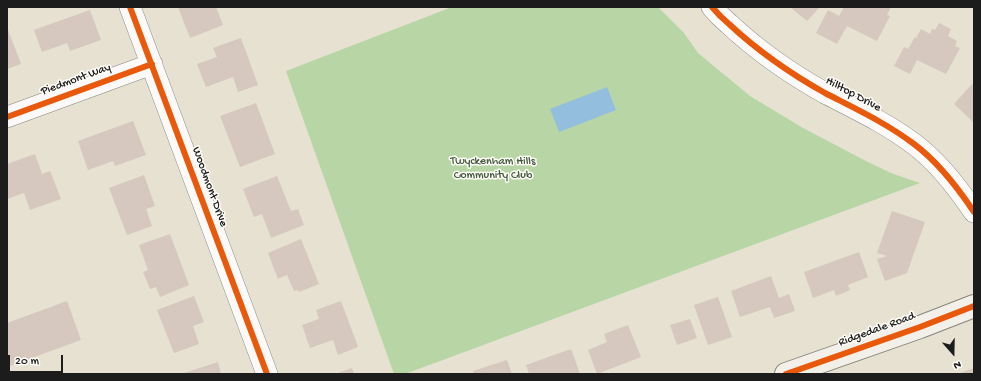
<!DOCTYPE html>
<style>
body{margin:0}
#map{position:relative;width:981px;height:381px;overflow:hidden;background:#e6e1d1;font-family:"Gochi Hand",sans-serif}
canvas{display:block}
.frame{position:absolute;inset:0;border:8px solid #1c1c1c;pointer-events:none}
.north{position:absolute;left:933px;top:333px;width:40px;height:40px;-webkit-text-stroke:3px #fdfcf7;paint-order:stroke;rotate:160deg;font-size:11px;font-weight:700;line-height:16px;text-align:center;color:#1c1c1c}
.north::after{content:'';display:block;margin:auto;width:14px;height:18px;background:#1c1c1c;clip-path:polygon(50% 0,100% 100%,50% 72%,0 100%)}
.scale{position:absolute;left:8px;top:355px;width:55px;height:18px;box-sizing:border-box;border:2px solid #1c1c1c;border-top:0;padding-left:5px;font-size:12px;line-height:14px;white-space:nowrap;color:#1c1c1c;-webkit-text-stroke:3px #fdfcf7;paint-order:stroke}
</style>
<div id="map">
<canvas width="981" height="381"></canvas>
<div class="frame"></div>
<div class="north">N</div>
<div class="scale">20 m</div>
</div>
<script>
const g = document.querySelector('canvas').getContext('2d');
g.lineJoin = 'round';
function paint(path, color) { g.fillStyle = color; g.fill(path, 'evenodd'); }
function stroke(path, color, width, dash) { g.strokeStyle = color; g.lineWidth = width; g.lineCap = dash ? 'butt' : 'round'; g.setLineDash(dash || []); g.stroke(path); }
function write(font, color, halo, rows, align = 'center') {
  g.font = font + ' "Gochi Hand",sans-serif'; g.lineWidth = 3; g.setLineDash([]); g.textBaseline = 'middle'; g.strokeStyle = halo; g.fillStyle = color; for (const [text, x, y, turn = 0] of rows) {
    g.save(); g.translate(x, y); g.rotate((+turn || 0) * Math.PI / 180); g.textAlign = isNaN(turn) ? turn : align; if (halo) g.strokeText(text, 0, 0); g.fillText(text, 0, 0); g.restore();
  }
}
paint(new Path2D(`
 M452 7H658L684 33 698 53 750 96 803 128 864 160 891 173 920 183 405 374H394L286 71Z`), '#b8d6a5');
paint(new Path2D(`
 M607 87 616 110 559 132 550 109Z`), '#93bede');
paint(new Path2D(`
 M178 7H216L223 25 190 38Z
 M790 7H820L807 21Z
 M844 7H891L887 15 890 16 877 41 847 26 837 44 816 33 828 10 839 16Z
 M90 10 101 40 70 51 67 43 42 52 34 30Z
 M939 23 951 29 948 36 957 41 955 46 960 48 946 74 917 60 910 74 894 66 904 47 908 49 915 37 916 38 921 29 930 34 932 29 935 30Z
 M7 27 21 64 7 69Z
 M241 38 258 85 238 92 233 77 206 87 197 64 217 57 213 48Z
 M972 84 974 86V123L954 104Z
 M256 103 275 154 240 167 220 116Z
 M133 121 146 155 115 166 113 161 88 170 78 141Z
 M35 154 42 174 50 171 61 199 30 210 24 193 7 199V164Z
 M144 175 155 206 146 209 152 226 127 235 109 188Z
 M277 176 291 211 298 209 304 225 271 238 262 214 254 217 243 189Z
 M892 211 925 222 907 273 885 281 877 259 887 256 877 253Z
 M170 234 189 285 160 297 156 287 150 289 143 272 148 270 139 245Z
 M301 239 319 284 299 292 298 290 294 291 287 275 278 279 268 253Z
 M859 252 868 277 848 285 850 290 836 296 834 290 813 298 804 272Z
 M771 276 779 298 789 294 795 311 774 318 770 307 740 317 731 291Z
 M194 296 204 322 193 326 199 344 174 353 157 310Z
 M718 297 732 337 708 345 694 305Z
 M67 301 81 340 7 367V323Z
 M341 301 358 347 338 355 333 340 310 348 302 325 319 319 316 310Z
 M690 319 697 338 677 345 670 325Z
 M628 325 641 357 597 374 588 350 607 342 604 334Z
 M571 349 580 374H529L526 365Z
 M507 360 512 374H474L473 371Z
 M218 362 221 374H181Z
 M352 368 354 374H335Z
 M974 368V374H957Z`), '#d6c8be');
const street = new Path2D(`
 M130 7 267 374
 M712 7C717 13 723 19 729 24 758 51 791 74 825 93 856 109 886 123 914 144 938 162 958 188 974 212
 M7 117 152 64`);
const secondary = new Path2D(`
 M786 374 920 327 974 306`);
stroke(street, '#87857d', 22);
stroke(secondary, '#87857d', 24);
stroke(street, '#fbfaf8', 21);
stroke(secondary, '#f3f0ea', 22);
stroke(new Path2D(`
 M130 7 267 374
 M712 7C717 13 723 19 729 24 758 51 791 74 825 93 856 109 886 123 914 144 938 162 958 188 974 212
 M7 117 152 64
 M786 374 920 327 974 306`), '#e8590c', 6);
write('12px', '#1c1c1c', '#fdfcf7', [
 ["Piedmont Way",76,80,-20],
 ["Hilltop Drive",853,95,28],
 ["Woodmont Drive",209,187,70],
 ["Ridgedale Road",877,330,-20]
]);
write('12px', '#455a3f', '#fdfcf7', [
 ["Twyckenham Hills",493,162],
 ["Community Club",493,176]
]);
</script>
